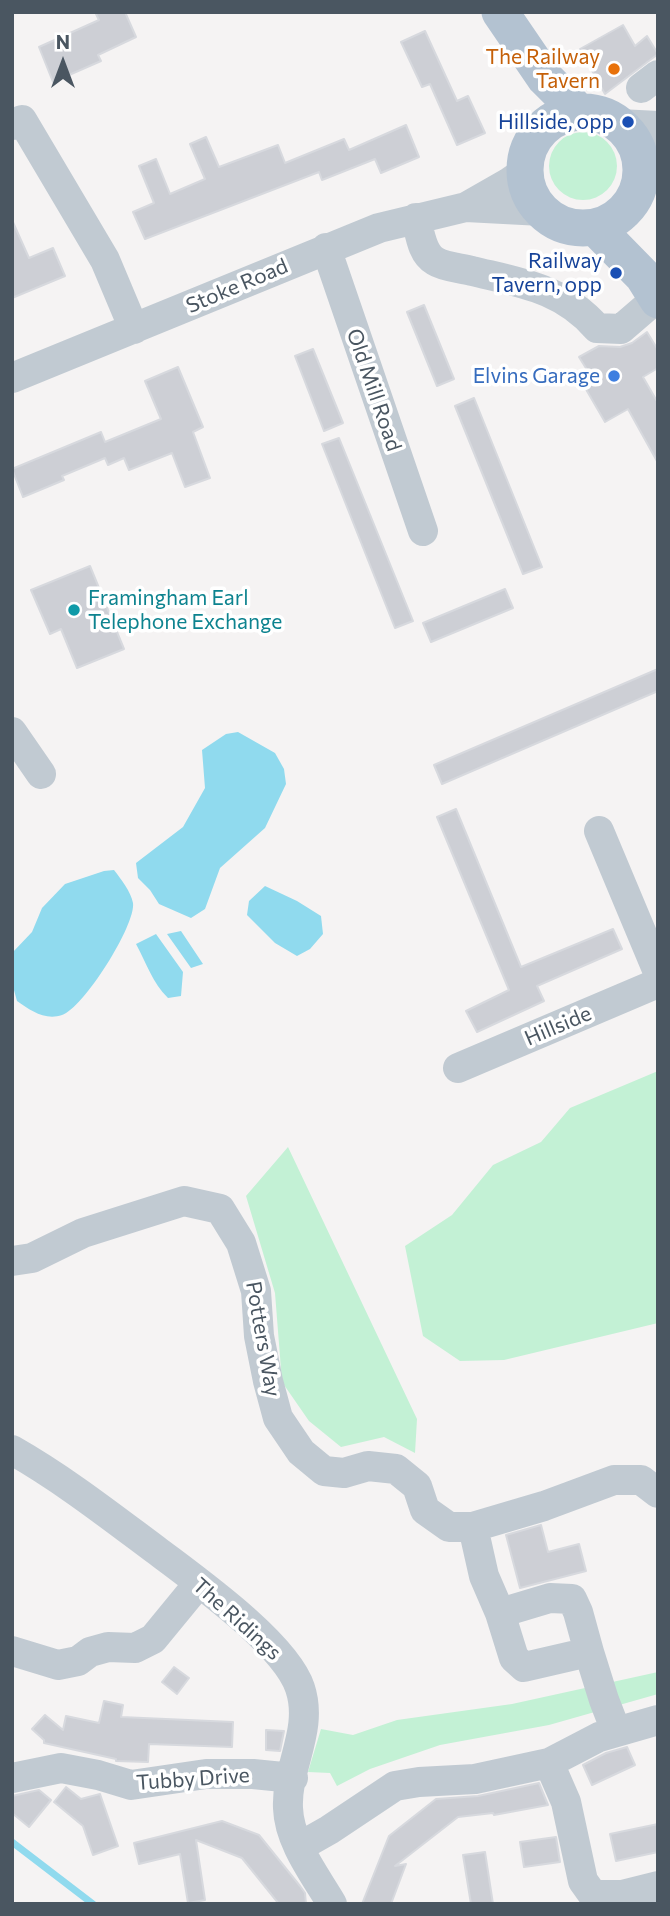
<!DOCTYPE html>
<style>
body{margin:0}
#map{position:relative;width:670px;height:1916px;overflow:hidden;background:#f5f3f3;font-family:Commissioner,sans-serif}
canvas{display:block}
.frame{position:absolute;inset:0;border:14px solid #4a5661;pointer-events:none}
.north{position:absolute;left:28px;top:28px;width:70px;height:70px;-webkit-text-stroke:5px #fff;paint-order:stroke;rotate:0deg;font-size:19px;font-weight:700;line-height:28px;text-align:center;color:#4a5661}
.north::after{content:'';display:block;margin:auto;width:24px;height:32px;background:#4a5661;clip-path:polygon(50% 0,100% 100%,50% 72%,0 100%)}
</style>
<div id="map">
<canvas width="670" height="1916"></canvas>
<div class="frame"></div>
<div class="north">N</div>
</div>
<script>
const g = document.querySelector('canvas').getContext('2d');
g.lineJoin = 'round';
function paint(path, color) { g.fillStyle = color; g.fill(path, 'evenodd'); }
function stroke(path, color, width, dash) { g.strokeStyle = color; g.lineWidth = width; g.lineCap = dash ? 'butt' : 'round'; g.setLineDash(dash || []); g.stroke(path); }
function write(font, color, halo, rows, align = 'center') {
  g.font = font + ' Commissioner,sans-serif'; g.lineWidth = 7; g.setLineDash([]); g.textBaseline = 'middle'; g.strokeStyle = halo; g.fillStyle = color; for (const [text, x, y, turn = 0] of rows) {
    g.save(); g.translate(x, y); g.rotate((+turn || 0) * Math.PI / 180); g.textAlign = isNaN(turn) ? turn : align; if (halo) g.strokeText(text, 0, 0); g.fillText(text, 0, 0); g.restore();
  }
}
paint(new Path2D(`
 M549 166a34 34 0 1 1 68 0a34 34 0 1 1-68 0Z
 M658 1071V1323L504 1360 460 1361 423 1336 405 1246 452 1215 493 1165 541 1142 570 1108Z
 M288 1147 417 1419 415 1453 384 1437 341 1447 309 1421 282 1382 275 1293 246 1196Z
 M658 1672V1694L549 1725 440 1745 370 1769 337 1786 330 1773 308 1772 321 1729 353 1735 397 1720 512 1704Z`), '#c3f1d5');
paint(new Path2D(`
 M238 732 275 753 284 769 286 784 265 828 220 868 205 909 191 918 159 904 150 890 138 878 136 863 183 827 205 788 202 750 226 734Z
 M114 870C121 879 131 892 133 903 136 925 83 1009 62 1015 45 1021 30 1010 17 1001L12 983 13 952 32 932 42 908 65 884 104 871Z
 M265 886 297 901 321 916 323 934 310 949 297 956 275 943 247 915 249 901Z
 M181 931 203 964 191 968 167 934Z
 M156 934 183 972 181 996 168 998C152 982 147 964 136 944Z`), '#90daee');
stroke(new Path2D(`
 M12 1842 93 1904`), '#90daee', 7);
const building = new Path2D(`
 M95 12H125L136 37 98 55 101 61 53 82 39 47 99 20Z
 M623 25 635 46 647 36 658 54 605 94 580 49Z
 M425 31 457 101 468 96 485 133 457 145 430 84 422 87 401 42Z
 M406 125 419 157 381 173 375 159 322 180 319 172 145 239 133 212 154 203 139 166 156 159 170 194 205 179 190 144 206 137 219 167 278 145 285 163 344 139 349 150Z
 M12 220 29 258 53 248 65 276 12 298Z
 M424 305 454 379 437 386 407 312Z
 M647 332 658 350V368L643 377 658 403V463L628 409 605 422 580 379 589 373 579 357 599 346 620 347 632 343Z
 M313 349 343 423 324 431 295 356Z
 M178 367 203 427 193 432 210 478 185 487 172 453 129 470 124 458 108 465 105 458 62 476 64 480 23 497 12 469 101 432 105 442 161 419 145 381Z
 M474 398 542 567 523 574 455 406Z
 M339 438 413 621 395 628 322 444Z
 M90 566 124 649 77 668 61 629 50 634 31 590Z
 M505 589 513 608 431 642 423 623Z
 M658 669V691L442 784 434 765Z
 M456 809 521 967 613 929 622 949 537 986 544 1001 477 1032 466 1011 509 990 437 817Z
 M541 1525 548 1552 579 1544 586 1571 520 1588 506 1535Z
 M174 1667 189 1678 177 1694 162 1682Z
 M104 1701 123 1705 121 1717 233 1722 232 1747 149 1744 148 1762 116 1761V1759L44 1743V1740L32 1729 45 1715 63 1730 66 1716 99 1723Z
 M266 1730 284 1731 280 1751 266 1750Z
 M627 1747 635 1765 592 1785 583 1765 606 1753Z
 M539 1783 548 1805 494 1815 493 1813 458 1817 395 1866 406 1864 391 1904H362L389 1836 436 1799 478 1796Z
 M66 1787 81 1799 100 1794 118 1846 93 1855 83 1826 54 1802Z
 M39 1790 51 1800 29 1827 12 1813V1796Z
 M222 1821 259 1835 300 1886 305 1893 306 1904H279L242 1858 196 1840 205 1900 188 1903 180 1854 139 1864 134 1843Z
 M658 1824V1852L616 1861 610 1834Z
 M556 1837 560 1862 524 1867 520 1842Z
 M485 1852 493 1904H471L463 1855Z`);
paint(building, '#cdcfd5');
stroke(building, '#d7d9de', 2);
stroke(new Path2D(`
 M641 88 658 75
 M619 124 658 126
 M12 125 22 120 105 260 134 329
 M641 175 658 152
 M466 207 508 183 524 172
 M416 218C420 232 421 253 435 261 444 267 461 268 472 271 521 283 562 288 597 328L621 329 657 298
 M326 248 423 531
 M12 378 379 228 466 207 542 211
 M12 732 41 774
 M599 831 658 972
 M458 1068 658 983
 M12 1261 32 1258 83 1233 184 1201 220 1209 241 1243 256 1291 259 1336 268 1381 278 1418 301 1452 324 1471 344 1473 368 1466 396 1469 417 1486 425 1510 449 1527H473L544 1506 614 1480H641L658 1493
 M12 1450C63 1479 109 1515 156 1550 194 1579 285 1643 300 1688 314 1730 286 1767 288 1808 289 1842 315 1875 332 1904
 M473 1527 484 1576 500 1613 514 1658 524 1667 589 1652 604 1700 616 1731
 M500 1613 550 1598 572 1599 578 1612 589 1652
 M12 1651 58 1665 78 1661 90 1652 108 1647 135 1648 153 1639 199 1583
 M549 1763 566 1802 583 1881 593 1895H622L658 1886
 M12 1778 61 1768 98 1775 131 1785 206 1774H253L293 1778
 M299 1847 329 1830 395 1786 419 1782 475 1779 549 1763 599 1737 658 1720`), '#c1cad2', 30);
stroke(new Path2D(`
 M500 12 545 78 578 111
 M525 170a58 58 0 1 1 116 0a58 58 0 1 1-116 0Z
 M595 227 643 276 658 300`), '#b3c2d1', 37);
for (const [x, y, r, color] of [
 [614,69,7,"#e8710a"],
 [628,122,7,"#1a4fb4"],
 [616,273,7,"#1a4fb4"],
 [614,376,7,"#3f7fe0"],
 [74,610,7,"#0f9aa8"]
]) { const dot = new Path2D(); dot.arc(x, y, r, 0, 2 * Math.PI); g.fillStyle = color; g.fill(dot); stroke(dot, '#fff', 2.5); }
write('21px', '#c56008', '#fff', [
 ["The Railway",600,57],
 ["Tavern",600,81]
], 'right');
write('21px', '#164399', '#fff', [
 ["Hillside, opp",614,122],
 ["Railway",602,261],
 ["Tavern, opp",602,285]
], 'right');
write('21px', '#4a5661', '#fff', [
 ["Stoke Road",237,286,-23],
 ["Old Mill Road",374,390,71],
 ["Hillside",558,1026,-23],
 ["Potters Way",263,1339,80],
 ["The Ridings",237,1619,42],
 ["Tubby Drive",193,1779,-4]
]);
write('21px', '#366cbe', '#fff', [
 ["Elvins Garage",600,376]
], 'right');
write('21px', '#0d838f', '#fff', [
 ["Framingham Earl",88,598],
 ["Telephone Exchange",88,622]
], 'left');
</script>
